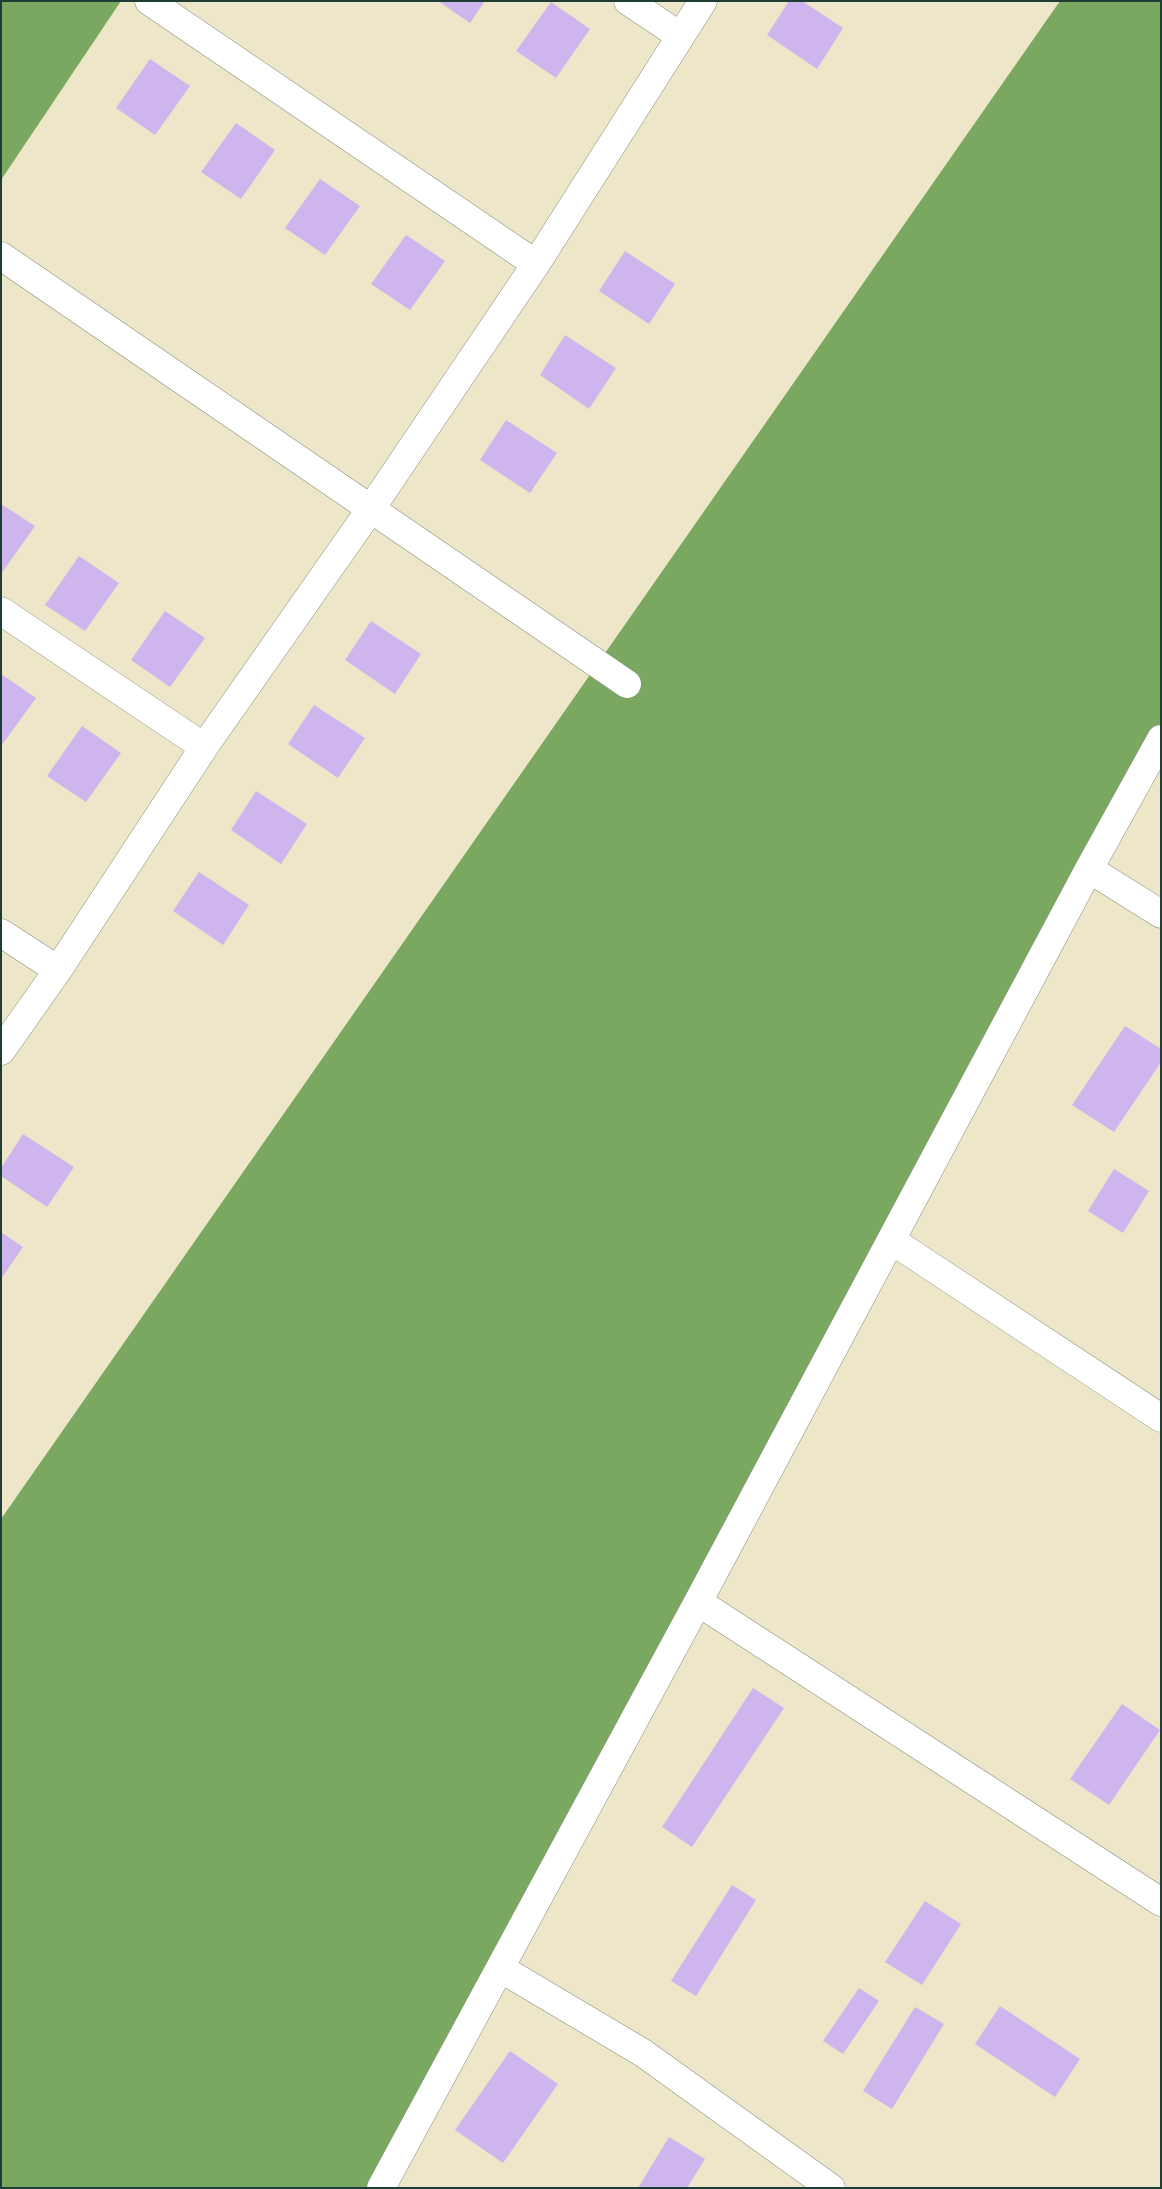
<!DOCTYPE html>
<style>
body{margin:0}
#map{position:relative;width:1162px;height:2189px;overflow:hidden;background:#ede6c8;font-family:Mynerve,sans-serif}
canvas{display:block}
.frame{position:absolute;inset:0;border:2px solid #1f3d34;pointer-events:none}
</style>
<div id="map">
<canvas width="1162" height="2189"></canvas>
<div class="frame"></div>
</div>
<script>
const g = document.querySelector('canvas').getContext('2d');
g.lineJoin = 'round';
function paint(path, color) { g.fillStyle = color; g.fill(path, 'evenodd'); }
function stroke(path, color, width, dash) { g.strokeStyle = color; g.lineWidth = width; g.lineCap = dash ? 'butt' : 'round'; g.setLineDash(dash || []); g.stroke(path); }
paint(new Path2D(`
 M1 1H121L1 180Z
 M1060 1H1161V731L378 2188H1V1519Z`), '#7ba860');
paint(new Path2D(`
 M438 1H485L470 23Z
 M789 1H802L843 28 817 69 767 35Z
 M551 2 590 29 556 78 516 51Z
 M150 59 190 86 155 135 116 108Z
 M236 123 275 150 241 199 201 172Z
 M320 179 360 206 325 255 285 228Z
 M406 235 445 261 410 310 371 284Z
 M625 251 675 284 649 324 599 291Z
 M565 335 616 368 589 409 540 375Z
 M506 420 557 453 530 493 480 460Z
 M1 504 35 526 1 574Z
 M79 556 119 583 85 631 45 605Z
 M165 611 205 638 170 687 131 660Z
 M371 621 421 654 395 694 345 660Z
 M1 674 36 698 1 746Z
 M314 705 365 738 338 778 288 744Z
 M82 726 121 753 86 802 47 776Z
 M256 791 307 824 281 864 231 830Z
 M199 872 249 905 223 945 173 911Z
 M1125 1026 1161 1049V1062L1114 1132 1072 1105Z
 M23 1134 74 1167 47 1207 1 1176V1168Z
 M1114 1169 1149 1191 1123 1233 1088 1211Z
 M1 1232 23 1247 1 1279Z
 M753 1688 784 1708 692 1847 662 1827Z
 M1122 1704 1160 1730 1109 1805 1070 1779Z
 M732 1885 756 1900 696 1996 671 1981Z
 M925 1901 961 1924 922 1985 885 1962Z
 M859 1988 879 2001 843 2054 823 2041Z
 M1000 2006 1080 2059 1055 2097 975 2044Z
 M915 2007 944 2024 892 2109 863 2091Z
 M510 2051 558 2084 503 2163 455 2130Z
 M669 2137 705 2159 687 2188H638Z`), '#cfb5ed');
const street = new Path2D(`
 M149 1 536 264
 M628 1 680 36
 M1 256 627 684
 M1 611 204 747
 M1089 869 1161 914
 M1 933 58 970
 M1 1051 58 970 204 747 370 510 536 264 703 1
 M891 1240 1161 1418
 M698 1602 1161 1902
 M500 1968 643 2053 831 2188
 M381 2188 698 1602 1089 869 1161 739`);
stroke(street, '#86927e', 29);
stroke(street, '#fff', 28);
</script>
